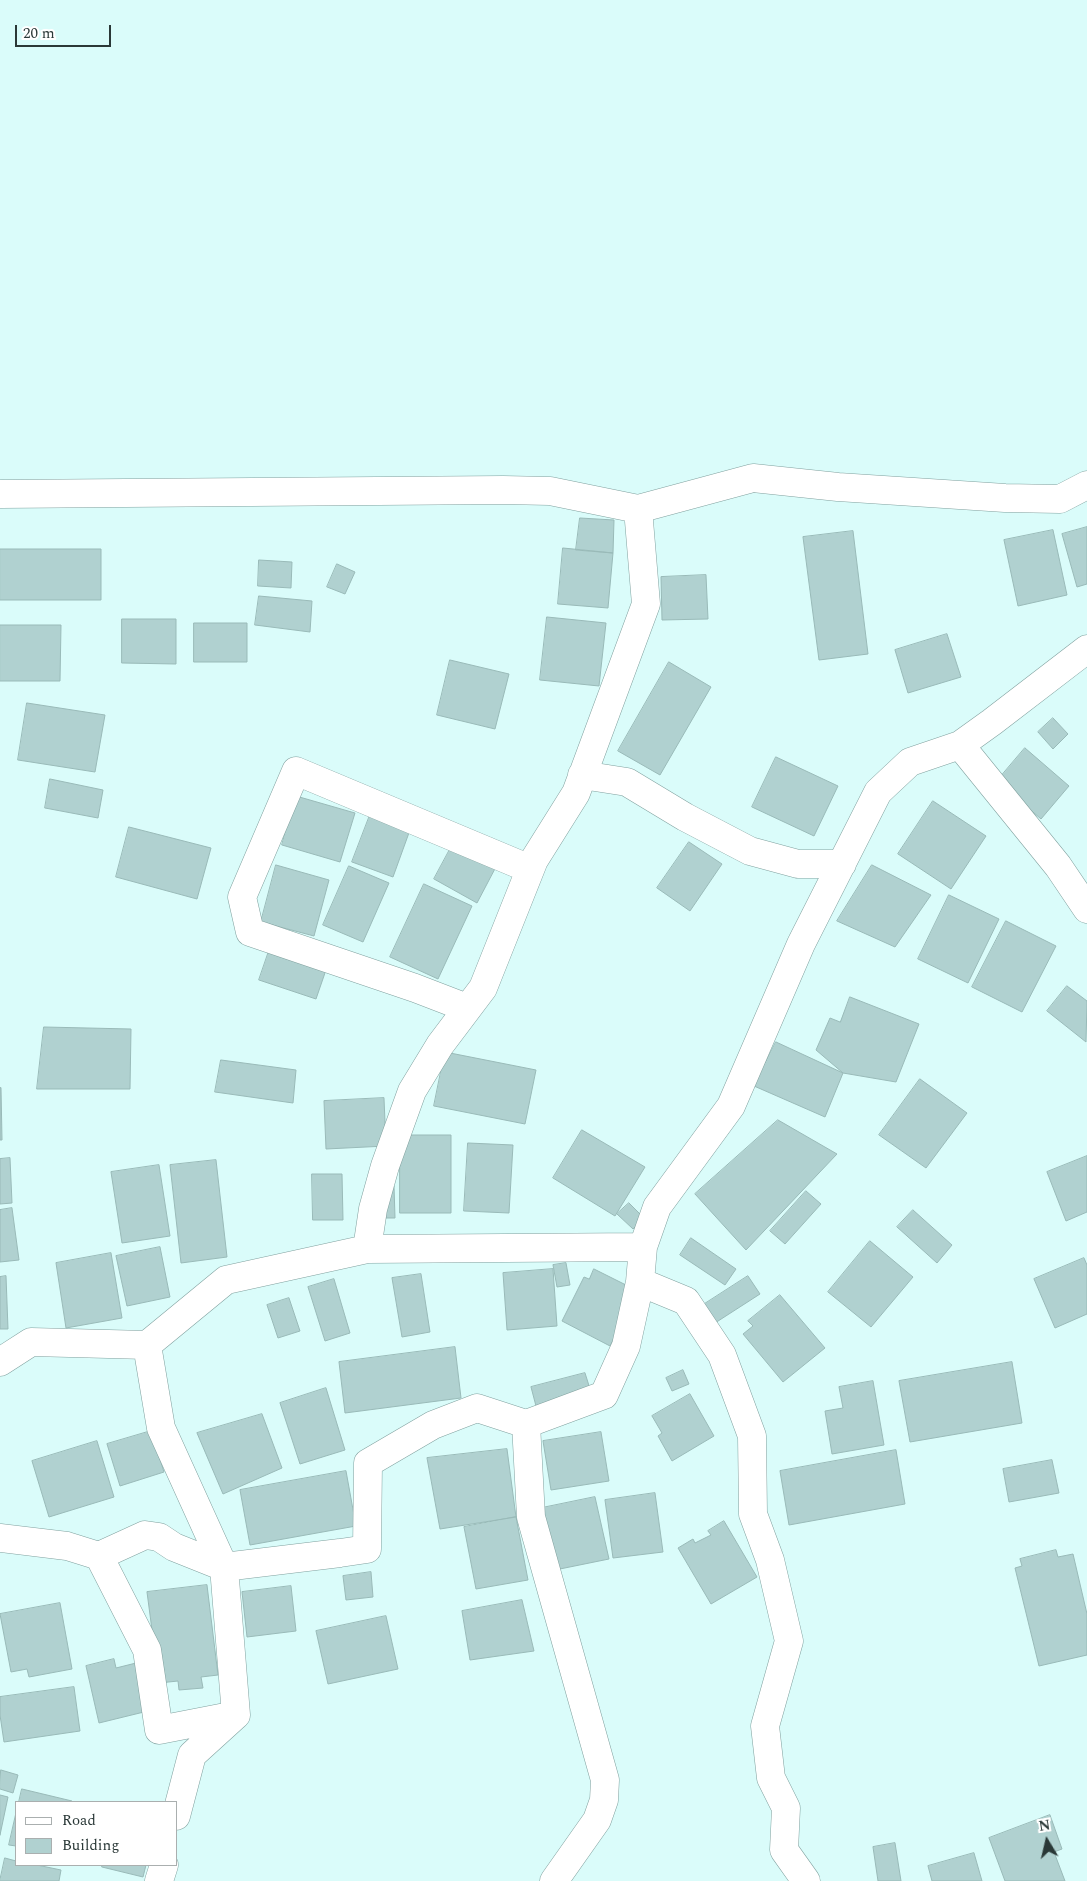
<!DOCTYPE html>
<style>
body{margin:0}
#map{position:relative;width:1087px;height:1881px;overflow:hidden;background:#dafcfa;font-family:Spectral,serif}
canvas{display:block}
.legend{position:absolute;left:15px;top:1801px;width:162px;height:65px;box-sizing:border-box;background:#fff;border:1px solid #aaafaf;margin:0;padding:6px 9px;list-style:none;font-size:15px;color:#2a3837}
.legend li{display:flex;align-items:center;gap:10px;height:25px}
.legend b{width:25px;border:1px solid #aaafaf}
.north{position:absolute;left:1022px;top:1816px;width:50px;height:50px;-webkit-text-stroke:4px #fff;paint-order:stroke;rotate:351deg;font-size:14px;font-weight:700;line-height:20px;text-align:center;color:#2a3837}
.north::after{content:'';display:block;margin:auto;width:18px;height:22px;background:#2a3837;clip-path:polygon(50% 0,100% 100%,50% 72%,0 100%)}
.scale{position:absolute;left:15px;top:25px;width:96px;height:22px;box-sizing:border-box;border:2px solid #2a3837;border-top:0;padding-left:6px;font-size:15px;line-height:18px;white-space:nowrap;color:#2a3837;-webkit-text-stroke:4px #fff;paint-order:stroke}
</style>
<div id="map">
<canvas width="1087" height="1881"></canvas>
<ul class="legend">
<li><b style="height:6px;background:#fff"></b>Road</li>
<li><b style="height:14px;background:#b0d1d0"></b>Building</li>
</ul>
<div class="north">N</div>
<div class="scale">20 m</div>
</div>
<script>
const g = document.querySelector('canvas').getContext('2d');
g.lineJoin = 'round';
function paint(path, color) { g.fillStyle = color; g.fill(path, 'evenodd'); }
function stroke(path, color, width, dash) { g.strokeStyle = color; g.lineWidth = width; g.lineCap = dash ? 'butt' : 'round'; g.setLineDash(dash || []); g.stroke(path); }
const building = new Path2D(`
 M580 518 614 520 613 553 576 550Z
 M1087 527V584L1077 587 1062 534Z
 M1053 530 1067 595 1018 606 1004 540Z
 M853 531 868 654 819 660 803 537Z
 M563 548 613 553 608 608 558 604Z
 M0 549H101V600H0Z
 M259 560 292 562 291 588 258 586Z
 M337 564 355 572 345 594 327 587Z
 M706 575 708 619 662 620 661 577Z
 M259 596 312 601 310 632 255 625Z
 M547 617 606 623 599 686 540 680Z
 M122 619H176V664L122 663Z
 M194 623H247V662H194Z
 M0 625H61L60 681H0Z
 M947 634 961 677 908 693 895 650Z
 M450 660 509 674 495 729 437 715Z
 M669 662 711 687 660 775 618 751Z
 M27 703 105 715 95 772 18 760Z
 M1053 718 1068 734 1053 749 1038 732Z
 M1025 748 1069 786 1041 819 997 781Z
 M776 757 838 786 814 836 752 807Z
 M50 779 103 790 98 818 45 808Z
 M296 796 355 813 340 862 282 845Z
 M933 801 986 836 951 889 898 854Z
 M370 815 410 830 393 877 352 862Z
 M129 827 211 848 197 899 116 877Z
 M455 840 498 863 477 903 434 879Z
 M689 842 722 864 690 911 657 888Z
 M276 865 329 880 314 936 261 922Z
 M872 865 931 895 895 947 837 921Z
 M349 866 389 883 363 942 323 925Z
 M424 884 472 906 438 979 390 957Z
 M949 895 999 919 968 983 918 959Z
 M1006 921 1056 946 1022 1012 972 987Z
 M270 948 327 967 316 999 259 980Z
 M1067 986 1087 1001 1086 1042 1047 1011Z
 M850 997 919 1024 896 1082 843 1073 816 1050 830 1018 840 1022Z
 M44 1027 131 1029 130 1089H37Z
 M776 1042 843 1073 825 1117 754 1086Z
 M445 1052 536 1070 525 1124 434 1106Z
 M221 1060 296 1070 293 1103 215 1092Z
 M920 1079 967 1113 926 1168 879 1135Z
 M1 1088 2 1140H0V1088Z
 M384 1098 386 1146 326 1149 324 1101Z
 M778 1120 837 1154 746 1250 695 1194Z
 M582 1130 645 1167 615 1216 553 1178Z
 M400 1135H451V1213H400Z
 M468 1143 513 1145 509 1213 464 1211Z
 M1087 1156V1212L1066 1221 1047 1172Z
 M10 1158 12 1203 0 1204V1159Z
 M216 1160 227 1257 181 1263 170 1165Z
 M159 1165 170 1236 122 1243 111 1172Z
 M312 1174H342L343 1220H313Z
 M381 1186H394L395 1218H382Z
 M806 1191 821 1204 785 1244 770 1231Z
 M629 1203 644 1218 633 1229 617 1214Z
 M12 1208 19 1260 0 1262V1210Z
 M913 1210 952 1245 937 1263 897 1227Z
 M691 1238 736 1269 725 1285 680 1255Z
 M870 1241 913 1277 871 1327 828 1292Z
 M160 1247 170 1297 127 1306 116 1256Z
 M111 1253 122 1318 66 1328 56 1263Z
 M1084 1258 1087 1265V1314L1055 1328 1034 1279Z
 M566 1263 570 1285 557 1287 553 1265Z
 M553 1269 557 1326 507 1330 503 1273Z
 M594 1269 630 1287 631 1304 610 1346 562 1321 584 1277 589 1279Z
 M421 1274 430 1332 402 1337 392 1278Z
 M6 1276 8 1329H0V1277Z
 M748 1276 760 1294 715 1323 703 1305Z
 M334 1279 350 1333 325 1341 308 1287Z
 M780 1295 825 1348 783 1382 743 1334 753 1326 748 1321Z
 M289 1298 300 1331 278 1338 267 1305Z
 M455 1347 461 1398 345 1413 339 1362Z
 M1012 1362 1022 1423 910 1442 899 1381Z
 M683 1370 689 1384 672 1391 666 1378Z
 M585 1373 591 1392 536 1406 531 1387Z
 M873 1381 884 1445 832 1454 825 1411 843 1408 839 1387Z
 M326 1388 345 1450 300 1464 280 1403Z
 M690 1394 714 1436 672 1461 658 1436 662 1433 652 1416Z
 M262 1414 282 1468 223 1494 197 1433Z
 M151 1431 164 1472 120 1486 107 1444Z
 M601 1432 609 1481 551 1490 543 1441Z
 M97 1441 114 1497 49 1517 32 1461Z
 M507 1449 516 1517 440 1529 427 1458Z
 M896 1450 905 1504 789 1525 780 1471Z
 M1052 1460 1059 1493 1009 1502 1003 1469Z
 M346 1471 356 1526 250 1545 240 1490Z
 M655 1493 663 1552 613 1558 605 1500Z
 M595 1497 609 1559 550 1571 537 1509Z
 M516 1517 528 1580 476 1589 464 1527Z
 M724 1521 757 1577 711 1604 678 1548 693 1539 695 1543 711 1535 708 1531Z
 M1056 1550 1058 1557 1073 1554 1087 1614V1655L1039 1666 1015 1568 1022 1566 1020 1559Z
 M371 1572 373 1597 346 1600 343 1576Z
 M207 1585 218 1675 201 1677 203 1688 179 1690 178 1681 159 1683 147 1592Z
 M291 1586 296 1631 247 1637 242 1592Z
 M522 1600 534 1651 470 1660 462 1611Z
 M60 1603 72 1669 29 1677 27 1669 11 1672 0 1614Z
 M386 1616 398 1669 328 1684 316 1631Z
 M114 1659 116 1668 136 1663 148 1711 99 1723 86 1666Z
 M74 1687 80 1731 4 1742 0 1715V1697Z
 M1 1770 18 1775 13 1793 0 1789Z
 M22 1789 72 1801V1802H19Z
 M0 1795 8 1797 0 1835Z
 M16 1813V1846L9 1845Z
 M1050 1815 1062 1849 1054 1852 1065 1881H1005L989 1838Z
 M895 1843 901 1881H878L873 1847Z
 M974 1853 982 1881H932L928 1866Z
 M5 1858 16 1861V1865H37L61 1870 59 1881H0Z
 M102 1865H146L143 1877 102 1867Z`);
paint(building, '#b0d1d0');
stroke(building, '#99bab8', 1);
const minor = new Path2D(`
 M0 494 503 490 550 491 638 509 753 478 838 487 1005 498 1060 499 1087 485
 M960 745 1058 866 1087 909
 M582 775 627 782 685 817 750 851 798 864H842
 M467 1008 415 988 250 932 242 897 296 771 530 869
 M367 1249 373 1209 385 1166 412 1091 440 1045 483 988 534 860 576 793 646 604 638 509
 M640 1282 686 1301 722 1355 752 1436 753 1514 770 1560 789 1641 765 1726 771 1778 786 1808 784 1850 806 1881
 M147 1345 161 1428 224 1567 236 1715 192 1755 176 1816
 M0 1362 31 1342 147 1345 226 1280 367 1249 643 1247
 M526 1424 531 1517 605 1780 604 1800 597 1820 554 1881
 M0 1538 67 1546 99 1556 145 1535 159 1537 174 1547 224 1567 340 1553 367 1549 368 1463 433 1425 477 1408 526 1424 604 1395 626 1346 640 1282 643 1247 657 1207 731 1106 801 944 878 792 910 762 960 745 992 722 1087 649
 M99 1556 147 1650 159 1730 236 1715
 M159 1881 164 1865`);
stroke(minor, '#81a19f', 29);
stroke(minor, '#fff', 28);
</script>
